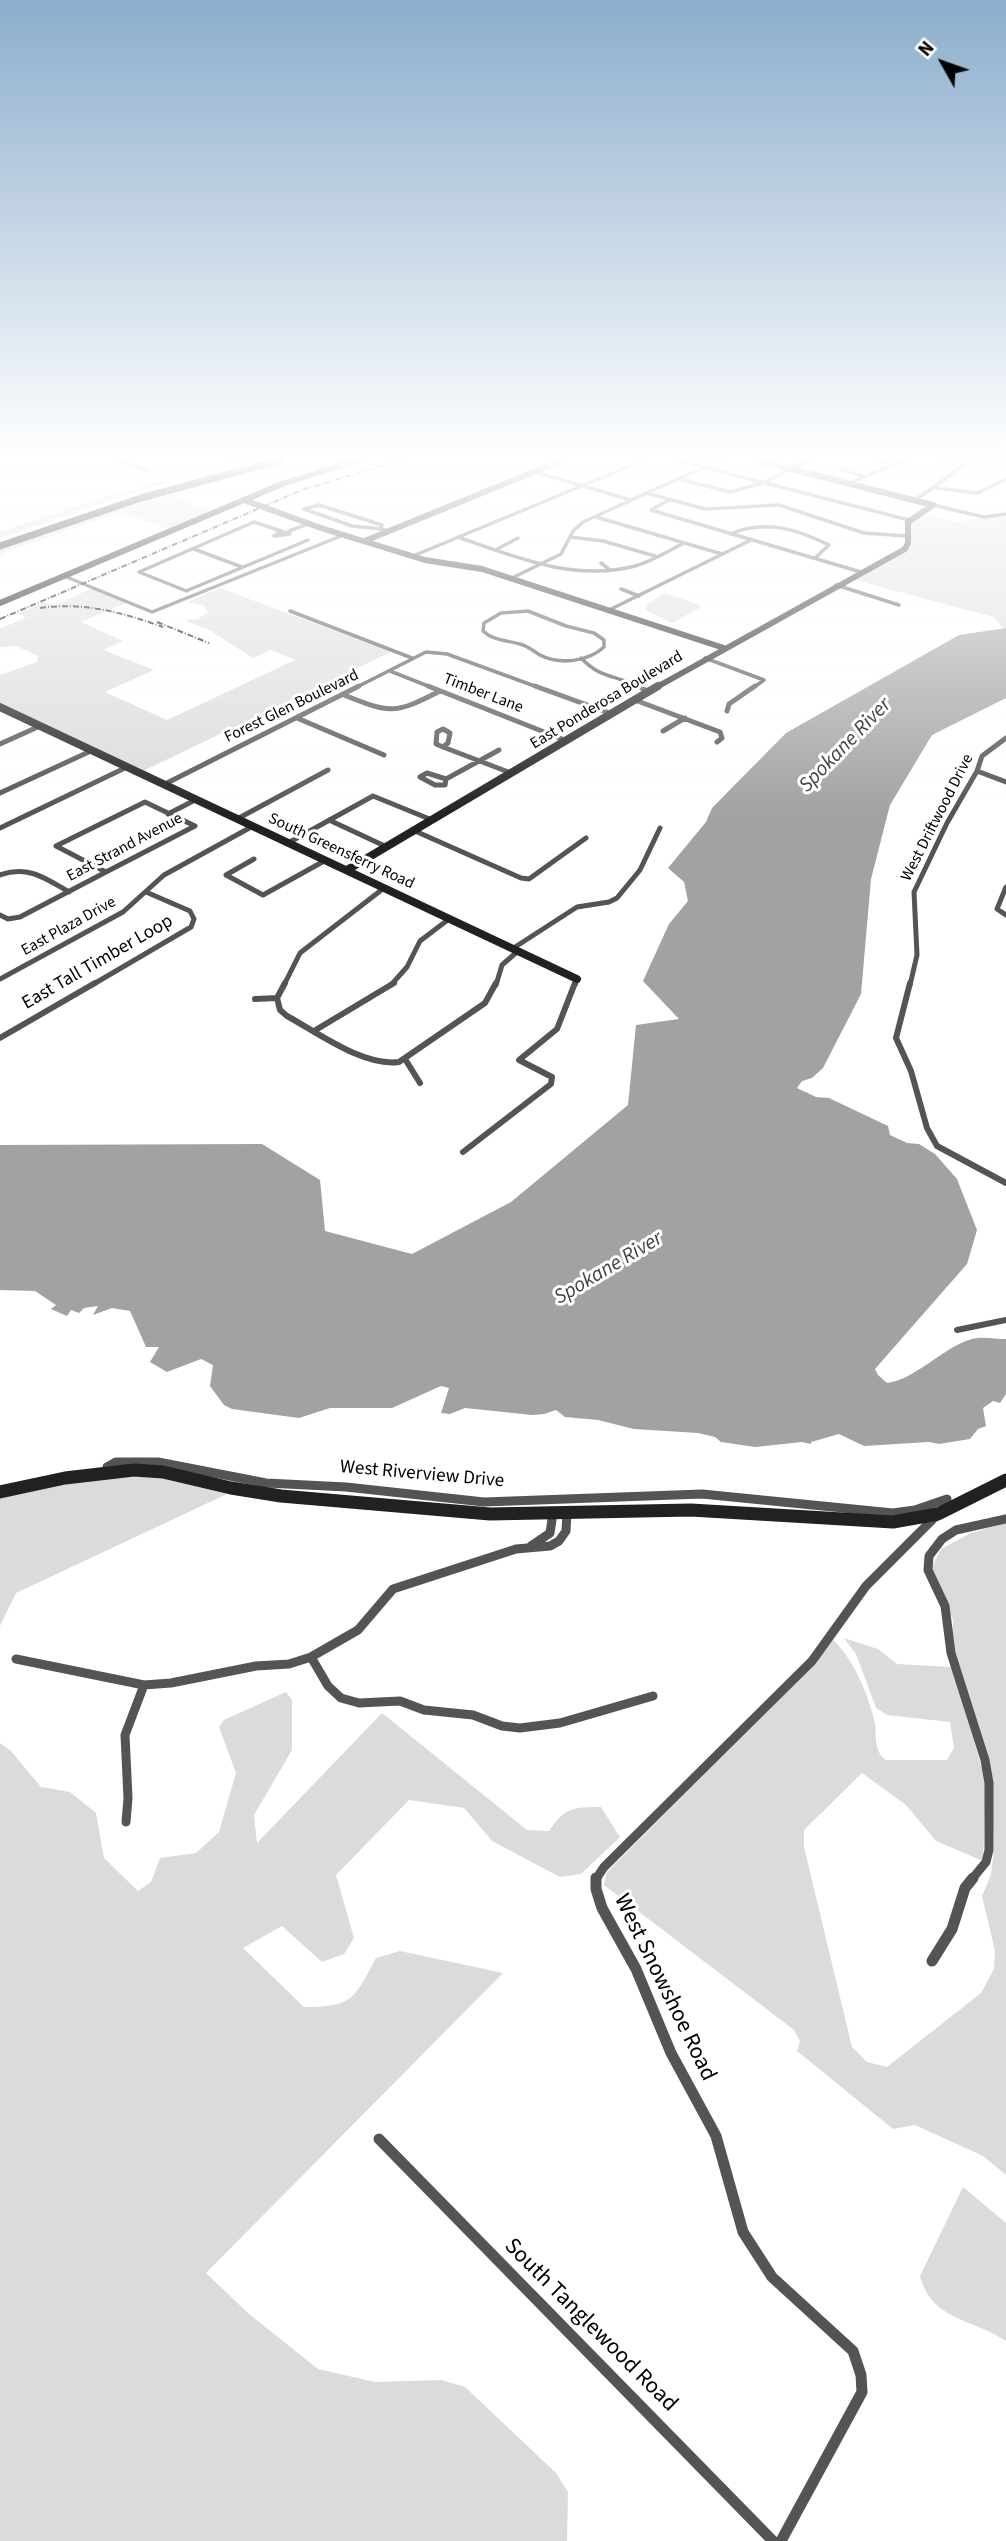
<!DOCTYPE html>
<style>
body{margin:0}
#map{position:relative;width:1006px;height:2541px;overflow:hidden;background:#fff;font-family:"Source Sans 3",sans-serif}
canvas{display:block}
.north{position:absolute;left:908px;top:28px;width:70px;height:70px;-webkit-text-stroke:5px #fff;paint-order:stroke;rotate:310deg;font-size:19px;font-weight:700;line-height:28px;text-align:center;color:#000}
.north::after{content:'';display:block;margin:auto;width:24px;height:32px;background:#000;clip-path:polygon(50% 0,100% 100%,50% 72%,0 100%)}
</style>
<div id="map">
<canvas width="1006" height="2541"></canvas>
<div class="north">N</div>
</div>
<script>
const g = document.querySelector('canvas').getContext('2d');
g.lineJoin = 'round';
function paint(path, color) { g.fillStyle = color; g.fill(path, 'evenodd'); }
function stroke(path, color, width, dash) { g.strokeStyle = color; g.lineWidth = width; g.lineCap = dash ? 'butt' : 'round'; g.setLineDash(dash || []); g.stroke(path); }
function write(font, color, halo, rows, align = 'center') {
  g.font = font + ' "Source Sans 3",sans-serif'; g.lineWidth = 6; g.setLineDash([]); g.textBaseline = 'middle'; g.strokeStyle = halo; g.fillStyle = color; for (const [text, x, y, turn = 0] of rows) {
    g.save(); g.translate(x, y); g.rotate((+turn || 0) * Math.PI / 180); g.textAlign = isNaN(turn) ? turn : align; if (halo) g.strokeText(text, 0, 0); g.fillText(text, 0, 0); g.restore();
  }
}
paint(new Path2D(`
 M236 460H249L143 490 0 538V532L90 501Z
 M197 488 171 496 211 511 169 529 120 512 0 554V548L124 507Z
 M922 514 960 523C975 515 989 520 1006 516V628H1003L993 617 851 579 910 548V524Z
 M92 588 128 602 81 622 123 641 104 650 154 670 105 692 167 720 295 660 271 650 253 658 211 631 184 620 198 619 208 612 203 605 188 602 220 588 391 652 143 771 0 703V675L37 662 38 656 16 646 0 647V629L26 617 19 614 11 616 44 602 55 605Z
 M665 593 700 605 701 607 672 623 646 610V605Z
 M157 1476 227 1494 16 1593 0 1626V1498L84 1479Z
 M1006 1523V2175L983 2156 915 2125 893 2129 797 2051 800 2041 794 2030 604 1885 607 1872 814 1665 833 1640C854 1660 866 1690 874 1719 878 1734 872 1750 886 1760H947L954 1748 950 1722 887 1715 876 1708 856 1654 844 1638 878 1649 897 1664 952 1667 986 1782 983 1861 936 1841 906 1805 862 1773 804 1830V1847L852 2047 867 2062 887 2067 981 1993 994 1969 995 1951 982 1896 991 1875 994 1848 990 1761 979 1737 952 1644 953 1620 931 1569 941 1549 971 1533Z
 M286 1692 292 1700V1750L254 1815 257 1843 382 1713 527 1830 549 1831C565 1807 574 1807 601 1807L620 1837 581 1874 560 1877 492 1841 464 1808 409 1800 336 1875 354 1938 344 1954 322 1962 282 1926 243 1948 304 2007C353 2007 354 1999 376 1958L400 1951 503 1973 206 2273 249 2314 318 2369 375 2382 442 2380 465 2387 556 2473 568 2492 567 2541H0V1743L11 1751 41 1787 70 1792 96 1813 104 1858 138 1891 151 1882 160 1858 196 1853 219 1832 236 1773 219 1727 224 1720Z
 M963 2187 1006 2223V2341C972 2318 932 2321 920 2276Z`), '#dbdbdb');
paint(new Path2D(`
 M1006 628V698L932 735 890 805 871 879 861 994 823 1068 812 1078 802 1081 797 1088 816 1097 829 1098 888 1126 890 1135 907 1143 919 1144 935 1154 957 1179 977 1230 967 1264 875 1369 878 1375 887 1383C915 1380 943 1347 972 1339 982 1336 996 1339 1006 1339V1394L1000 1403 993 1401 983 1408 986 1426 978 1429 970 1439 939 1444 929 1442 864 1446 839 1434 811 1442V1444L802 1442 755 1447 721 1442 715 1437 698 1433 634 1429 598 1420 565 1417 556 1410 544 1414 532 1415 465 1408 450 1414 441 1413 449 1388 441 1386 392 1408H330L299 1418 232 1409 224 1405 210 1386 213 1365 201 1359 167 1372 150 1362 159 1347H146L130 1311 112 1308 93 1315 98 1306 84 1308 79 1313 71 1310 67 1316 51 1309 56 1305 35 1291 0 1290V1145L262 1144 320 1180 325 1231 412 1254 511 1202 628 1105 636 1025 679 1019 643 981 669 924 688 901 684 882 668 868 706 822 712 808 786 733 959 635Z`), '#a2a2a2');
stroke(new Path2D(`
 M676 460 909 520
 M876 460 894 465
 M941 460H977
 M121 461 149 471
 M974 461H1006
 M842 470 863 476
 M535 472 631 500
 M679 479 730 492 763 483 790 469
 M849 483 906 460
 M936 488 978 493 1006 479
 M647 493 705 509 779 505 864 533 907 536
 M669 500 651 510 861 572
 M914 500C934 489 949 475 968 462
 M319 505 382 525 381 529 352 526 304 509Z
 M933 505 984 517 1006 514
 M596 517 722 554
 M381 529 389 531
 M281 531 290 534 274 536Z
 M289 531 308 524
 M730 534C764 519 797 529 829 545L815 558
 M458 537C515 557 575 582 635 566 653 561 668 551 684 543
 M570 537 603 541 655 556
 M194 549 242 567
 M497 549 518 538
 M413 556 644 460
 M601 563 610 570
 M64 576 152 612 346 534
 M512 578 561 554 573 531 583 522 720 460
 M836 585 899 605
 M621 589 639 596
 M184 590 139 572 254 522 281 531
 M186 591 308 540
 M609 610 751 540
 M290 611 412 658
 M528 611 566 626 594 633 604 640V647C588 662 559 665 540 655 533 651 528 646 520 644 506 640 494 641 483 631L484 623 501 613Z
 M581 658C602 680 616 674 641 688
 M705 658 764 680 753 688
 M390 671 433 688
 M355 688 426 652 447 654 540 688`), '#545454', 3.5);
stroke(new Path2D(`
 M428 686 567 741
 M535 686 612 714
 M638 686 649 692
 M344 695C391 714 395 714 440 691
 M635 700 720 732 722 738 717 742
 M727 711 729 704 755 686
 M297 718 384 755
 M443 729 450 733 448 743 443 747 436 744 437 732Z
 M663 731 685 718
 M0 744 40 726
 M443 747 511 773
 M977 771 1006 782
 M427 773 446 779 445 785H435L420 777Z
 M446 779 499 750
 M165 784 359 686
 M0 793 93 750
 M145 802 195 826 106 872 56 846Z
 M168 814 197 799
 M237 819 328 770
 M329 820 387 847
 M0 828 127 767
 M415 831 521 878 529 879 586 838
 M288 843 373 796 432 820
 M254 859 226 875 263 895 326 860
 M0 875C28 865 45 878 69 892
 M1006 887 997 909 1006 915
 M0 915 8 919 20 917 106 872
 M512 949 577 907 609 902 617 898 640 870 660 828
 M0 979 123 912 164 875 253 826
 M92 985 191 927 194 919 190 911 146 892
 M284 985 300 953 384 888
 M391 985 407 967 420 941 449 919
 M496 985 502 965 518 951
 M575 985 577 979
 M910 985 917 955 914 892 947 823 977 771 982 756 1006 738`), '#545454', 5);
stroke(new Path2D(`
 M285 983 277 998 280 1010 287 1016C318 1033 364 1067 399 1062L485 1003 496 983
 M910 983 896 1038 911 1071 927 1128 937 1146 1006 1183
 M255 999 277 998
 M314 1031 394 983
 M0 1038 95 983
 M405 1059 420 1083
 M463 1152 551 1084 552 1077 519 1060 557 1029 575 983
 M957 1330 1006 1320`), '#545454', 6);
stroke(new Path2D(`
 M106 1473 107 1467 116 1462H158L266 1483 346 1487 484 1502 702 1494 893 1513 915 1510 947 1499
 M531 1546 550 1533 553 1513
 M311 1657 328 1686 341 1698 359 1703 400 1701 424 1710 473 1715 502 1726 520 1728 560 1723 653 1696
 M16 1659 144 1685 171 1683 256 1666 289 1664 311 1657 358 1630 393 1589 516 1549 550 1546 559 1541 566 1531 567 1513
 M126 1822 128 1798 125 1735 144 1685
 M596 1879 604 1867 812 1661 866 1586 936 1516
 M972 1879 986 1862 989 1850V1783L985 1760 951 1653 945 1606 928 1570 929 1556 942 1539 956 1530 1006 1519`), '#545454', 9);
stroke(new Path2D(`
 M596 1878V1889L602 1908 636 1969 671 2053 716 2136 743 2232 772 2277 853 2351 861 2375 862 2392 781 2541
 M932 1961 952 1929 965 1888 973 1878
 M379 2139 773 2541`), '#545454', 11);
stroke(new Path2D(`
 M118 460 121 461
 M756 460 933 505
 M790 469 808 460
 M244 500 321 528 425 560 482 569 724 648
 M367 540 563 460
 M655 688 905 549 908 543V522L933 505`), '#212121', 6);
stroke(new Path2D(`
 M0 707 577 979
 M347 870 658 686`), '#212121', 8);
stroke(new Path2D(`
 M0 1492 65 1478 134 1470 163 1472 231 1488 281 1496 490 1514 691 1510 893 1522 938 1514 1006 1480`), '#212121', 13);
stroke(new Path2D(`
 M0 603 282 484 358 460`), '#000', 6);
stroke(new Path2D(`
 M0 546 141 498 281 460`), '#000', 7);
stroke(new Path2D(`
 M40 608C84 602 121 612 163 627
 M0 619 302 490 401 460
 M157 622 209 643`), '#000', 2, [6, 2, 1, 2]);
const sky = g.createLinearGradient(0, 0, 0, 816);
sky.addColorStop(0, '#8cadcc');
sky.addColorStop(0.56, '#fff');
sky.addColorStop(1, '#ffffff00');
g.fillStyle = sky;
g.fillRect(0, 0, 1006, 816);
write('16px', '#000', '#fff', [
 ["Timber Lane",483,694,21],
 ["East Ponderosa Boulevard",607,701,-31],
 ["Forest Glen Boulevard",292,707,-26],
 ["West Driftwood Drive",938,818,-63],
 ["East Strand Avenue",125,848,-28],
 ["South Greensferry Road",341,852,25],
 ["East Plaza Drive",69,927,-29]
]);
write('19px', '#000', '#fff', [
 ["East Tall Timber Loop",98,963,-30],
 ["West Riverview Drive",422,1475,5]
]);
write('italic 21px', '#434343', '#fff', [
 ["Spokane River",846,746,-46],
 ["Spokane River",609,1269,-31]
]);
write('23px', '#000', '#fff', [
 ["West Snowshoe Road",664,1988,64],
 ["South Tanglewood Road",590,2326,45]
]);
</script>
